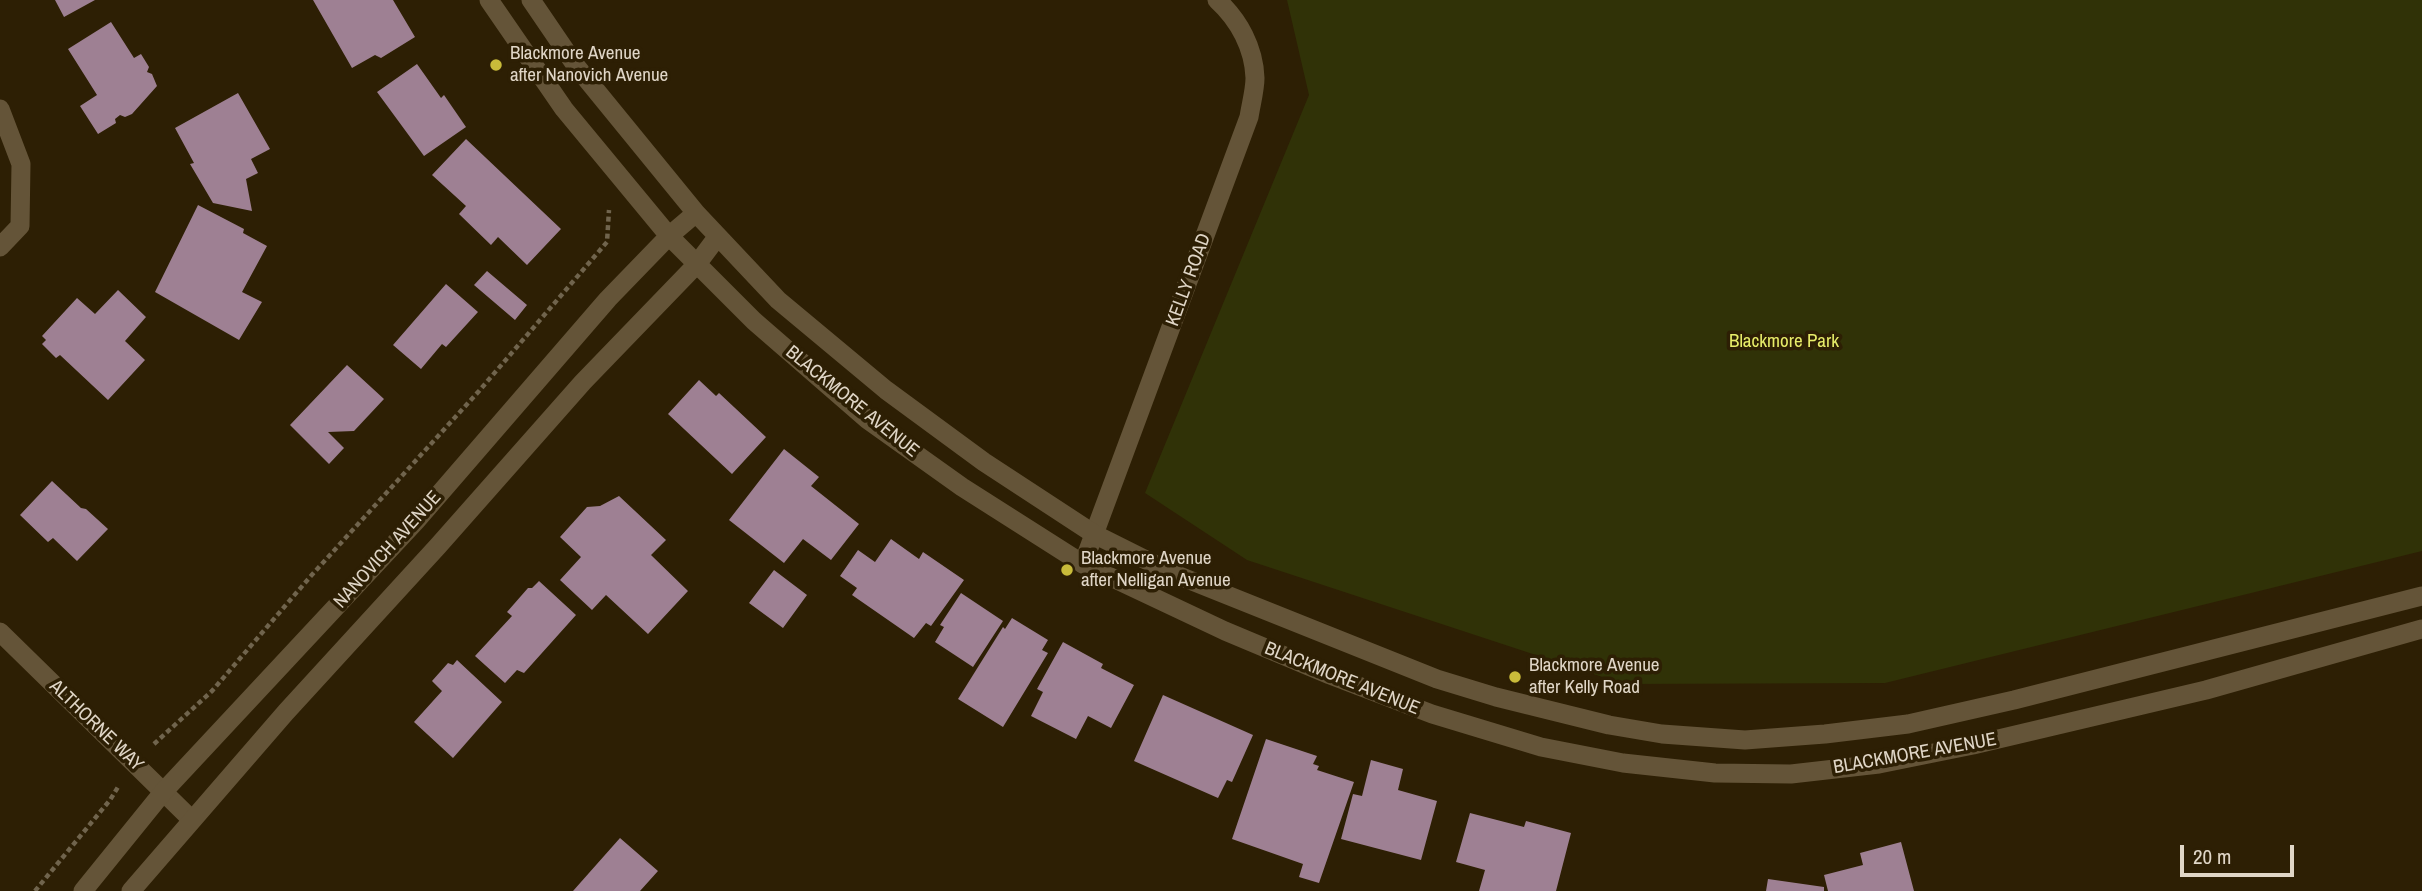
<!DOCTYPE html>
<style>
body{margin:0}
#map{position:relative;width:2422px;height:891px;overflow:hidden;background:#2d1f04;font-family:"Archivo Narrow",sans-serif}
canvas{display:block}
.scale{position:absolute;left:2180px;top:845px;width:114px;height:32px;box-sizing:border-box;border:4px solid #e0d6c7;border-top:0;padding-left:9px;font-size:21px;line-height:24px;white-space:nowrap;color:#e0d6c7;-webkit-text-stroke:5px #2d1f04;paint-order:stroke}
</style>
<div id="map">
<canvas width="2422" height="891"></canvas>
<div class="scale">20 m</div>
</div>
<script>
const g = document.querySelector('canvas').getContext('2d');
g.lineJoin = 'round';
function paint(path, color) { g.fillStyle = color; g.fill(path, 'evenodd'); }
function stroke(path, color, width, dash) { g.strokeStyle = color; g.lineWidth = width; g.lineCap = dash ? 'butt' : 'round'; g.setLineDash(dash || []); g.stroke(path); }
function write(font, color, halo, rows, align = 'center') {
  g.font = font + ' "Archivo Narrow",sans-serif'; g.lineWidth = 7; g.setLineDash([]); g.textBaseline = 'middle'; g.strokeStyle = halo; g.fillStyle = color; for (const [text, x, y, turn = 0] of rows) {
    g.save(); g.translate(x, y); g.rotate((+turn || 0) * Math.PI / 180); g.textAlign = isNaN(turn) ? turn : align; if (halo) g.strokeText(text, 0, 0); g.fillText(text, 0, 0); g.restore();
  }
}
paint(new Path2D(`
 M1287 0H2422V551L1885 683 1624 684 1247 560 1145 493 1309 95Z`), '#303207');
paint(new Path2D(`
 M55 0H95L64 17Z
 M313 0H393L415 37 381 58 375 55 352 68Z
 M111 22 134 58 141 54 149 67 147 72 152 74 157 86 132 114 125 117 120 115 115 119 116 123 98 134 80 106 97 95 68 49Z
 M417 64 441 98 444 95 466 127 424 156 377 92Z
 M238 93 270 149 251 159 258 173 246 179 252 211 213 203 190 164 194 163 175 128Z
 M466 139 561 229 527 265 498 237 491 245 459 214 466 206 432 175Z
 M198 205 244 229 243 233 267 246 242 292 262 302 239 340 155 292Z
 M487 271 527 305 515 320 474 285Z
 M446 284 478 312 446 347 442 344 421 369 393 345Z
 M118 290 146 317 125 341 145 360 108 400 60 355 56 358 42 344 46 340 42 336 77 298 95 314Z
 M347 365 384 399 354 431 328 432 344 448 329 464 290 425Z
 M699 380 716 396 719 393 766 437 732 474 668 414Z
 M784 449 819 477 811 486 859 524 831 560 803 539 784 563 729 520Z
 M52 481 81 508 86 509 108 529 77 561 53 538 48 542 20 515Z
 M619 496 666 540 651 555 688 591 648 634 606 595 592 610 560 580 581 557 560 537 587 507 600 506Z
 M891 539 919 559 923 552 964 580 931 626 926 623 914 638 852 595 857 588 840 576 858 550 875 562Z
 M774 570 807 595 783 628 749 603Z
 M539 581 576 615 524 673 517 670 505 683 475 656 512 616 507 612 528 588H532Z
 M961 593 1003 621 973 667 935 642 944 627 940 625Z
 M1012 618 1048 640 1042 650 1048 653 1003 727 958 699 1003 627 1005 629Z
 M1063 642 1103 664 1101 668 1134 685 1111 728 1088 716 1076 739 1031 716 1043 692 1037 689Z
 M457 660 502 702 453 758 414 722 442 691 432 681 448 663 453 665Z
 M1163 695 1253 735 1232 782 1227 780 1218 798 1134 761Z
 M1266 739 1317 756 1313 764 1319 766 1317 770 1354 782 1319 883 1299 877 1303 864 1232 839Z
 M1371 760 1403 769 1398 790 1437 801 1421 860 1341 839 1353 794 1362 796Z
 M1470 813 1524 827 1526 821 1571 833 1556 891H1479L1485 870 1456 862Z
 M620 838 658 871 640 891H573Z
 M1901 842 1914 891H1828L1824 875 1863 865 1860 853Z
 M1768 879 1824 887V891H1766Z`), '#9e8093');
stroke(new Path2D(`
 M154 744 212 691 310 577 479 391 607 242 609 210
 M35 891 110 800 118 787`), '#70644d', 4.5, [5, 3.5]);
stroke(new Path2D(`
 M0 109 21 164 20 226 0 247
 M1083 564 1249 117C1251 104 1255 90 1255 78 1254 48 1239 20 1217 0
 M0 632 191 819`), '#645438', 19);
stroke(new Path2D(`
 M489 0 564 109 669 236 754 321 868 420 962 487 1083 564 1225 631 1330 675 1432 714 1541 747 1623 763 1715 773 1791 774 1879 764 1973 745 2206 690 2422 629
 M531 0 576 66 696 213 778 300 886 390 984 462 1094 534 1172 573 1437 679 1496 697 1609 725 1662 734 1745 740 1825 734 1908 724 2014 700 2422 596
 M83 891 164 791 416 521 608 299 669 236 696 213
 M131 891 286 712 438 546 583 382 697 264 718 236`), '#645438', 19);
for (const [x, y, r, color] of [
 [496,65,7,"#c9bb3a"],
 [1067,570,7,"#c9bb3a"],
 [1515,677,7,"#c9bb3a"]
]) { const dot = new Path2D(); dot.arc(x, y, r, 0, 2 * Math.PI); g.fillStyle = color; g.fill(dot); stroke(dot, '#2d1f04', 2.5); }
write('19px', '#e0d6c7', '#2d1f04', [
 ["Blackmore Avenue",510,54],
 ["after Nanovich Avenue",510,76],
 ["Blackmore Avenue",1081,559],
 ["after Nelligan Avenue",1081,581],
 ["Blackmore Avenue",1529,666],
 ["after Kelly Road",1529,688]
], 'left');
write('19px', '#e0d6c7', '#2d1f04', [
 ["KELLY ROAD",1189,280,-70],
 ["BLACKMORE AVENUE",852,402,39],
 ["NANOVICH AVENUE",388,550,-48],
 ["BLACKMORE AVENUE",1342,679,22],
 ["ALTHORNE WAY",96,726,44],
 ["BLACKMORE AVENUE",1915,754,-10]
]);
write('19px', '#e7ec69', '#2d1f04', [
 ["Blackmore Park",1784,342]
]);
</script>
